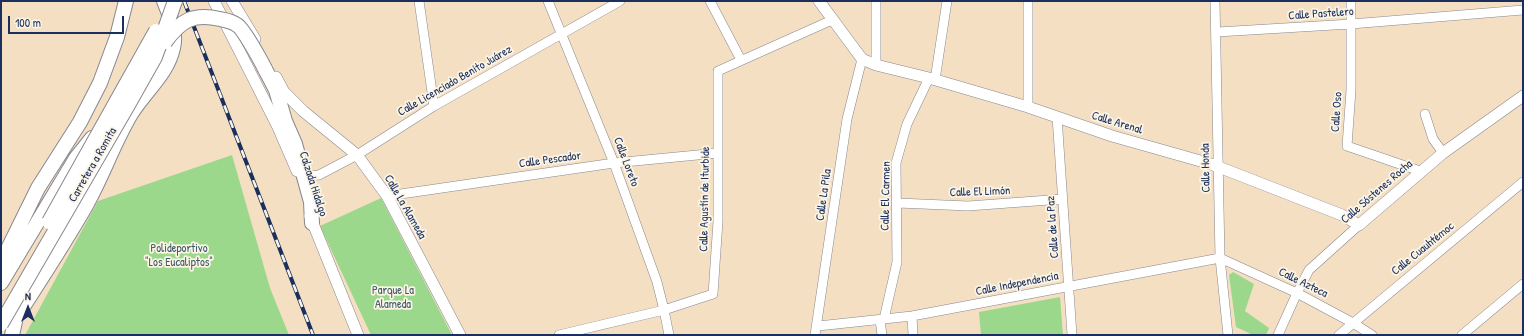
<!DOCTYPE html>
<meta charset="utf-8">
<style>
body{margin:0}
#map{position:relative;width:1524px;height:336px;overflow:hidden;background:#f4dfc2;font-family:"Patrick Hand",sans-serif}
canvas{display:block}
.frame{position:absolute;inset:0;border:2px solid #1b2f5e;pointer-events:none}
.north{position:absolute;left:8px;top:288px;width:40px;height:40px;-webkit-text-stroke:3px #fcf5e5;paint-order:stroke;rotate:0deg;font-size:11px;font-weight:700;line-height:16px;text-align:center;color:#1b2f5e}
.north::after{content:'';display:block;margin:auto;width:14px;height:18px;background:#1b2f5e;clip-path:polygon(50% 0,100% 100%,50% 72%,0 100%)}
.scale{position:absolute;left:8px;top:16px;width:116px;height:18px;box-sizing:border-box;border:2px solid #1b2f5e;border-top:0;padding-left:5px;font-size:12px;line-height:14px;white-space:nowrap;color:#1b2f5e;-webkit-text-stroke:3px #fcf5e5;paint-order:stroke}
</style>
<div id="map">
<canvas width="1524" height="336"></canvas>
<div class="frame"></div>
<div class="north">N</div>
<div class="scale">100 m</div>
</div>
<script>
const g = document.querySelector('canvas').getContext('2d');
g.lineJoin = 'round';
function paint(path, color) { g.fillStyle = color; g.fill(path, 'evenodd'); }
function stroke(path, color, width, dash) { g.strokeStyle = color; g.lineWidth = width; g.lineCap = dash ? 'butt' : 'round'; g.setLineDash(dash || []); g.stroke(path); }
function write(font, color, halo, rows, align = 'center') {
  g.font = font + ' "Patrick Hand",sans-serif'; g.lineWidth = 3.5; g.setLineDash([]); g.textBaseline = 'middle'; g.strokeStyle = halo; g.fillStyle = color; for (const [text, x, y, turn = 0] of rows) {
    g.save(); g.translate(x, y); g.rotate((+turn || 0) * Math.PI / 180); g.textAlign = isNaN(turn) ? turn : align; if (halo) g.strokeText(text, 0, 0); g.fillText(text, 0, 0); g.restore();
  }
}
paint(new Path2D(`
 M232 155 270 288 289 335H25L98 201Z
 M381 198 452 335H371L320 226Z
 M1233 272 1254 284 1245 311 1269 328 1266 335H1253L1236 327 1229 275Z
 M1060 297 1063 335H981L979 312Z`), '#9bd88c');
const minor = new Path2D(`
 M419 1 434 106
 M548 1 614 163 657 282 664 310 669 335
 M710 1 741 60
 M876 1V65
 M1215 1 1220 258 1228 335
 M1351 1V90L1347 146 1420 171
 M1217 32 1351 24 1523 10
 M935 80 947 1
 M1028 107V1
 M1425 114 1433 139 1443 153
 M1057 117 1072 335
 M302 173 310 176 319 175 357 155 434 106 620 1
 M387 196 614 163 718 153
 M898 203 968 206 1063 199
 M912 316 913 335
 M884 319 897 262 896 163 907 124 929 78
 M880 320 882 335
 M818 326 912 316 1220 258 1297 293 1353 323 1372 335
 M559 335 664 310 713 294 718 221V71L832 20
 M815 335 847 119 862 59
 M1278 335 1297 293 1309 270 1359 225
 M1339 335 1523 182
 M1462 335 1523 284`);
const tertiary = new Path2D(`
 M214 1 278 127 297 171
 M232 1 255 39
 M819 1 862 59 876 65 929 78 1028 107 1112 136 1211 164 1342 215 1359 225 1443 153 1523 96
 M276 77 284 92 303 111 357 155 387 196 460 335
 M310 216 358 335`);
const primary = new Path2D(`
 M265 69 276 90 285 121 295 144 311 202 312 223
 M1 263 38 188 80 122 100 83 117 37 126 1
 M1 283 76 158 92 138
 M23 307C44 274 65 242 84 209 102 178 113 144 131 114 145 91 167 75 173 48 177 33 170 15 164 1
 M12 335 16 317 23 307 26 298`);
stroke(minor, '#888790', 10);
stroke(tertiary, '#888790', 12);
stroke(primary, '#888790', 16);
stroke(minor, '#fff', 9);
stroke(tertiary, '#fff', 11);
stroke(primary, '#fff', 14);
const rail = new Path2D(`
 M184 1 313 335`);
stroke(rail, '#1b2f5e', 4);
stroke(rail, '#fcf5e5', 2.5, [8]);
const primaryBridge = new Path2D(`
 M165 42C181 20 193 13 220 19 225 20 232 21 237 25 243 28 261 61 265 69
 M49 222 156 31
 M1 324 128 105 155 57 175 1`);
stroke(primaryBridge, '#888790', 16, []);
stroke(primaryBridge, '#fff', 14);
write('12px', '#1b2f5e', '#fcf5e5', [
 ["Calle Pastelero",1321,14,-4],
 ["Calle Licenciado Benito Juárez",455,81,-30],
 ["Calle Oso",1337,112,-86],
 ["Calle Arenal",1117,123,17],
 ["Calle Pescador",550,160,-8],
 ["Calle Loreto",626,162,69],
 ["Carretera a Romita",93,165,-60],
 ["Calle Honda",1206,168,-91],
 ["Calzada Hidalgo",313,184,72],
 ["Calle El Limón",980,192,-2],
 ["Calle Sóstenes Rocha",1377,192,-41],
 ["Calle La Pila",824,195,-82],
 ["Calle El Carmen",886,196,-89],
 ["Calle Agustín de Iturbide",705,199,-89],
 ["Calle La Alameda",405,207,60],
 ["Calle de la Paz",1053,227,-94],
 ["Calle Cuauhtémoc",1423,249,-39],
 ["Calle Azteca",1303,283,26],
 ["Calle Independencia",1017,284,-11]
]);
write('12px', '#3b596a', '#fcf5e5', [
 ["Polideportivo",179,249],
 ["\"Los Eucaliptos\"",179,263],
 ["Parque La",393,291],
 ["Alameda",393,305]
]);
</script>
